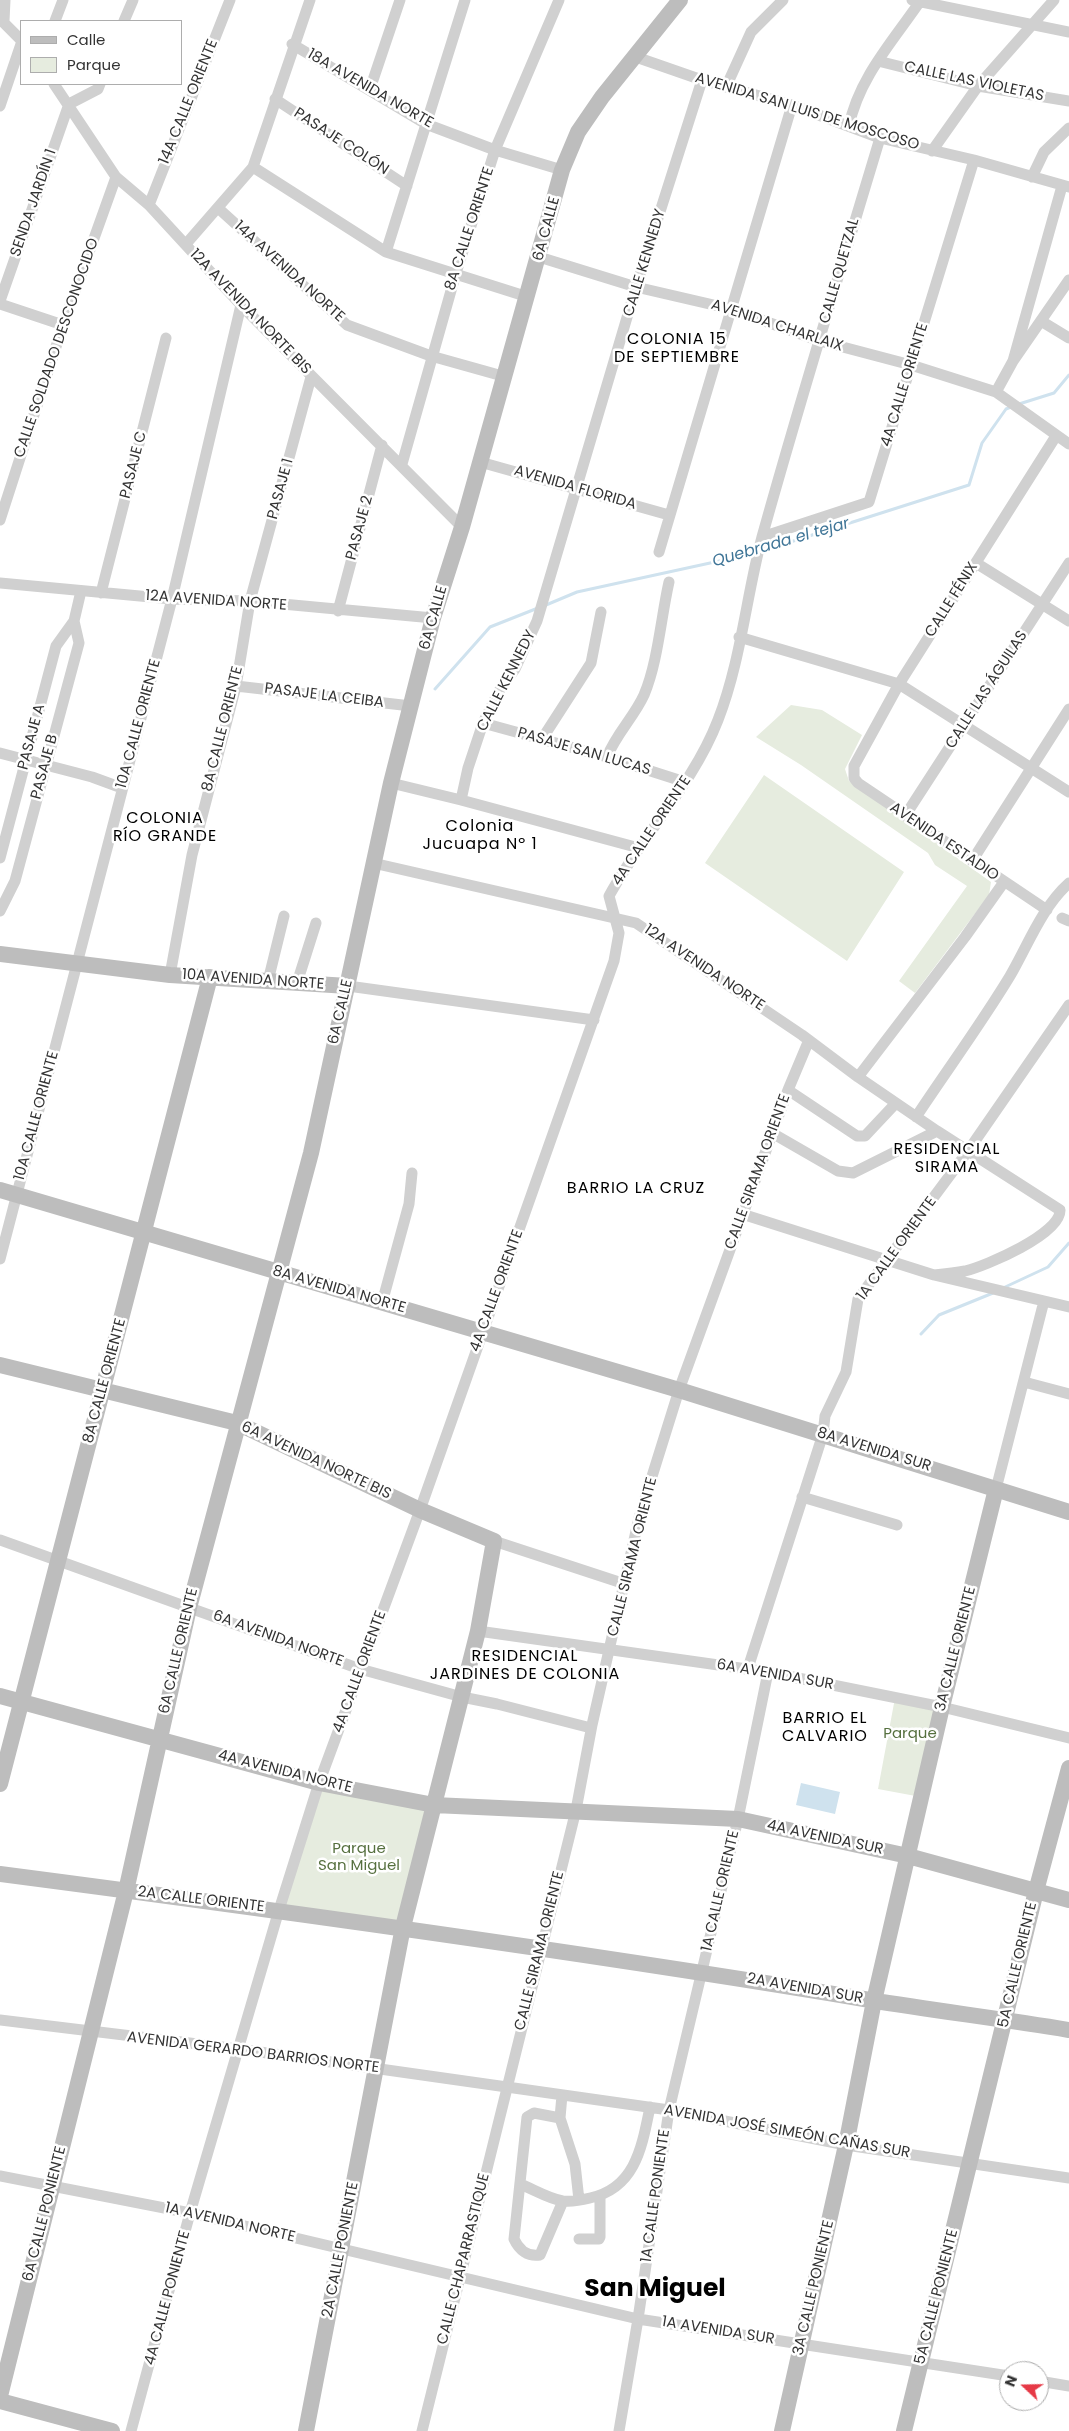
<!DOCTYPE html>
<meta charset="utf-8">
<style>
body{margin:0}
#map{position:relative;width:1069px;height:2431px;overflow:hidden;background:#fff;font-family:Poppins,sans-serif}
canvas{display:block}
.legend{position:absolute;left:20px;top:20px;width:162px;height:65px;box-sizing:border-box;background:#fff;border:1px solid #adadad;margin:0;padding:6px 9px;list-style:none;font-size:15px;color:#333}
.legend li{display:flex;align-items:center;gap:10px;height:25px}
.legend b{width:25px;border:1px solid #adadad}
.north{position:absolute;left:999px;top:2361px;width:50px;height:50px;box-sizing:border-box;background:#fff;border:1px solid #adadad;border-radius:50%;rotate:291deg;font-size:14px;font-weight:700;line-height:20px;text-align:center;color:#333}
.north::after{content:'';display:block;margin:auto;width:18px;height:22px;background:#e63946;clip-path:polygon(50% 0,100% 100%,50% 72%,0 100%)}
</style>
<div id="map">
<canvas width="1069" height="2431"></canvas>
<ul class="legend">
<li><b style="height:6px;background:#bdbdbd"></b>Calle</li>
<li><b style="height:14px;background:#e6ecdf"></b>Parque</li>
</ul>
<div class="north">N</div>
</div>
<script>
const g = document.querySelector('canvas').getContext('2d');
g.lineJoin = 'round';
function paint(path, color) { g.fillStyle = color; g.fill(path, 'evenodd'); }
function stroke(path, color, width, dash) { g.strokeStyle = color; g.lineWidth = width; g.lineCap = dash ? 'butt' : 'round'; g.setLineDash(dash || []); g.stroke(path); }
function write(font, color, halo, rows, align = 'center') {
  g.font = font + ' Poppins,sans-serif'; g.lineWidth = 5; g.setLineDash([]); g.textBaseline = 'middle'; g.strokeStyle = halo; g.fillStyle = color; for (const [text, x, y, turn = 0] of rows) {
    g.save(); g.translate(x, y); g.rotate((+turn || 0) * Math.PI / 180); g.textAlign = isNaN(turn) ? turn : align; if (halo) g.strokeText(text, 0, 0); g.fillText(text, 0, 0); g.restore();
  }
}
paint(new Path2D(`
 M791 705 822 710 862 735 845 769 849 781 991 882 989 895 915 993 899 981 967 886 935 865 928 853 801 765 756 737Z
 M764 775 904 872 847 961 705 863Z
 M895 1698 938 1706 921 1797 878 1789Z
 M319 1783 434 1805 403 1927 279 1910Z`), '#e6ecdf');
paint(new Path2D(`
 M801 1783 840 1792 835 1814 796 1805Z`), '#cfe2ee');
stroke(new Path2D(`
 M1019 404 1054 393 1069 375
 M762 551 969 485 982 443 1006 409 1011 407
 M546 605 577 592 756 553
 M435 689 490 627 538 608
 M1003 1288 1048 1267 1069 1243
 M921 1334 939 1315 993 1293`), '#cfe2ee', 3);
stroke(new Path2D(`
 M912 0 1069 32
 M0 19 21 40
 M4 21 5 0
 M55 21 63 0
 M124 21 133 0
 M292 44 426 124 495 150 562 170
 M633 56 702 80 792 105 880 138 974 160 1069 187
 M878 61 978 86 1069 101
 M54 84 116 177 149 205 241 305 462 527
 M726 87 751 32 783 0
 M370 89 400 0
 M275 99 407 186
 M0 106 21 44
 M849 126C859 77 894 40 921 0
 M932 151 978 86 1054 0
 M253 167 386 252 528 297
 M1032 177 1044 152 1069 128
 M149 205 230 0
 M218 208 347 325 431 356 506 377
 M186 244 253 167 310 0
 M386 252 465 0
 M539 257 636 287 731 309 820 341 911 365 996 392 1069 444
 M0 301 69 104 98 89 100 84
 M0 304 63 325
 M1041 321 1069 338
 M1013 361 1062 186
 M996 392 1013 361 1069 280
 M480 462 669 515
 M402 464 456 273 495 150 559 0
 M0 520 63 325 116 177
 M762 537 869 502 974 160
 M659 552 792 105
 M976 563 1069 621
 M0 583 172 599 250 601 433 618
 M101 593 166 338
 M338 611 382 445
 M739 637 899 684 1069 792
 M236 686 411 706
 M483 723 607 757 685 782
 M542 739 591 663 601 612
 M0 753 92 777 122 788
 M607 757C616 734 634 717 644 695 658 662 661 617 669 582
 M391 783 461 800 639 848
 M461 800 468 768 483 723 499 691 515 669 537 621 636 287 702 80
 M905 816 1069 563
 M0 858 56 646 74 621 81 591
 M972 861 1069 709
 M373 863 636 923 802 1035 858 1077 937 1131 1060 1210C1061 1234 986 1266 965 1271 955 1273 945 1274 934 1275
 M1047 910 858 783 854 778V766L899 684 1056 436
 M0 911 15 881 79 643 74 621
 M1062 918 1069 921
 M170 975 192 855 236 686 250 601 311 377
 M268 981 284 916
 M297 983 316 923
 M348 986 594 1020
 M858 1077 965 937 1004 882
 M788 1090 857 1136H865L896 1103
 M916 1117C947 1070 981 1024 1010 976 1028 945 1042 907 1069 883
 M772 1133 838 1171 853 1173 937 1131
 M742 1214 934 1275 1069 1307
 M0 1259 172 599 241 305
 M382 1303 409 1204 412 1173
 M1024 1382 1069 1394
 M996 1489 1044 1301
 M802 1497 897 1525
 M0 1540 360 1669 462 1697 497 1704 591 1728
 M494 1541 625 1584
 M478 1631 768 1672 942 1707 1069 1738
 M748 1668 823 1434 825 1416 846 1372 858 1299 968 1151 1069 1005
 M0 2020 239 2049 669 2110 846 2145 1069 2178
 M562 2095 560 2118 575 2164 579 2200
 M560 2118 534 2113 527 2117 514 2239C519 2250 528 2257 540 2255L563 2201
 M0 2176 190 2213 638 2319 1009 2376
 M520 2184C533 2189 549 2199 563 2201 572 2202 582 2200 590 2198 636 2188 642 2146 650 2107
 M579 2239H599L600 2237V2195
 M1039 2381 1069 2386
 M131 2431 190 2213 279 1910 319 1783 420 1510 614 961 619 933 609 896C642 835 693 785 718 720 741 661 746 597 762 537 799 404 840 271 880 138
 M422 2431 576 1810 592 1725 639 1518 679 1390 788 1090 809 1040
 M619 2431 638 2319 669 2110 738 1819 768 1672`), '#d0d0d0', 11);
stroke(new Path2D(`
 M0 954 170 975 348 986
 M0 1190 679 1390 1069 1512
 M0 1365 237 1423 420 1510 494 1541 478 1631 403 1927 306 2431
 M0 1696 319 1783 434 1805 738 1819 908 1856 1069 1900
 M0 1784 210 977
 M0 1874C291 1912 581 1952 870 2000 937 2011 1003 2019 1069 2030
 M0 2396 126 1891 189 1608 311 1153 391 783 433 618 462 527 562 170 578 132 602 97 680 0
 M0 2401 112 2431
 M782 2431 846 2145 874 2001 942 1707 996 1489
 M904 2431 1036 1891 1069 1768`), '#bdbdbd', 16);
write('15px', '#333', '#fff', [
 ["CALLE LAS VIOLETAS",974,82,12],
 ["18A AVENIDA NORTE",370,89,30],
 ["14A CALLE ORIENTE",189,102,-68],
 ["AVENIDA SAN LUIS DE MOSCOSO",807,112,17],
 ["PASAJE COLÓN",341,142,33],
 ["SENDA JARDÍN 1",34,203,-71],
 ["8A CALLE ORIENTE",470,229,-72],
 ["6A CALLE",547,229,-75],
 ["CALLE KENNEDY",645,263,-73],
 ["CALLE QUETZAL",840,271,-74],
 ["14A AVENIDA NORTE",289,272,42],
 ["12A AVENIDA NORTE BIS",250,312,46],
 ["AVENIDA CHARLAIX",777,326,18],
 ["CALLE SOLDADO DESCONOCIDO",57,348,-71],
 ["4A CALLE ORIENTE",905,385,-73],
 ["PASAJE C",134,465,-76],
 ["AVENIDA FLORIDA",575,488,16],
 ["PASAJE 1",281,489,-75],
 ["PASAJE 2",360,528,-75],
 ["CALLE FÉNIX",952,600,-58],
 ["12A AVENIDA NORTE",216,601,4],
 ["6A CALLE",434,618,-74],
 ["CALLE KENNEDY",507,681,-63],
 ["CALLE LAS ÁGUILAS",987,690,-57],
 ["PASAJE LA CEIBA",324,696,7],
 ["10A CALLE ORIENTE",139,724,-75],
 ["8A CALLE ORIENTE",223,729,-76],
 ["PASAJE A",32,737,-75],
 ["PASAJE SAN LUCAS",584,752,16],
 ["PASAJE B",45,767,-75],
 ["4A CALLE ORIENTE",652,831,-56],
 ["AVENIDA ESTADIO",944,842,34],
 ["12A AVENIDA NORTE",704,968,34],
 ["10A AVENIDA NORTE",253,980,4],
 ["6A CALLE",341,1012,-77],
 ["10A CALLE ORIENTE",37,1116,-75],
 ["CALLE SIRAMA ORIENTE",758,1172,-70],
 ["1A CALLE ORIENTE",897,1249,-54],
 ["8A AVENIDA NORTE",339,1290,16],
 ["4A CALLE ORIENTE",497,1291,-70],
 ["8A CALLE ORIENTE",105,1381,-75],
 ["8A AVENIDA SUR",874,1450,17],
 ["6A AVENIDA NORTE BIS",316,1461,25],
 ["CALLE SIRAMA ORIENTE",633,1557,-76],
 ["6A AVENIDA NORTE",278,1639,20],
 ["3A CALLE ORIENTE",956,1649,-76],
 ["6A CALLE ORIENTE",179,1651,-77],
 ["4A CALLE ORIENTE",360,1672,-70],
 ["6A AVENIDA SUR",775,1675,10],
 ["4A AVENIDA NORTE",285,1772,14],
 ["4A AVENIDA SUR",825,1838,12],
 ["1A CALLE ORIENTE",721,1891,-77],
 ["2A CALLE ORIENTE",201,1900,7],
 ["CALLE SIRAMA ORIENTE",540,1951,-76],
 ["5A CALLE ORIENTE",1018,1965,-77],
 ["2A AVENIDA SUR",805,1989,10],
 ["AVENIDA GERARDO BARRIOS NORTE",253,2053,7],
 ["AVENIDA JOSÉ SIMEÓN CAÑAS SUR",787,2132,10],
 ["1A CALLE PONIENTE",656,2196,-82],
 ["6A CALLE PONIENTE",45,2214,-76],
 ["1A AVENIDA NORTE",230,2223,13],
 ["2A CALLE PONIENTE",341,2250,-79],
 ["CALLE CHAPARRASTIQUE",464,2259,-76],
 ["3A CALLE PONIENTE",814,2288,-77],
 ["5A CALLE PONIENTE",937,2297,-76],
 ["4A CALLE PONIENTE",168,2298,-75],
 ["1A AVENIDA SUR",718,2331,9]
]);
write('15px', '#56703f', '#fff', [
 ["Parque",910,1734],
 ["Parque",359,1849],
 ["San Miguel",359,1866]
]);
g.letterSpacing = '1px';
write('16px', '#000', '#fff', [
 ["COLONIA 15",677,340],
 ["DE SEPTIEMBRE",677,358],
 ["COLONIA",165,819],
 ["RÍO GRANDE",165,837],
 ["Colonia",480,827],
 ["Jucuapa Nº 1",480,845],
 ["RESIDENCIAL",947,1150],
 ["SIRAMA",947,1168],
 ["BARRIO LA CRUZ",636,1189],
 ["RESIDENCIAL",525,1657],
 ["JARDINES DE COLONIA",525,1675],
 ["BARRIO EL",825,1719],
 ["CALVARIO",825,1737]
]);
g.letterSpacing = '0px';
write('italic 16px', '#3f7597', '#fff', [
 ["Quebrada el tejar",781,543,-16]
]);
write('bold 25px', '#000', '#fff', [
 ["San Miguel",655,2290]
]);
</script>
